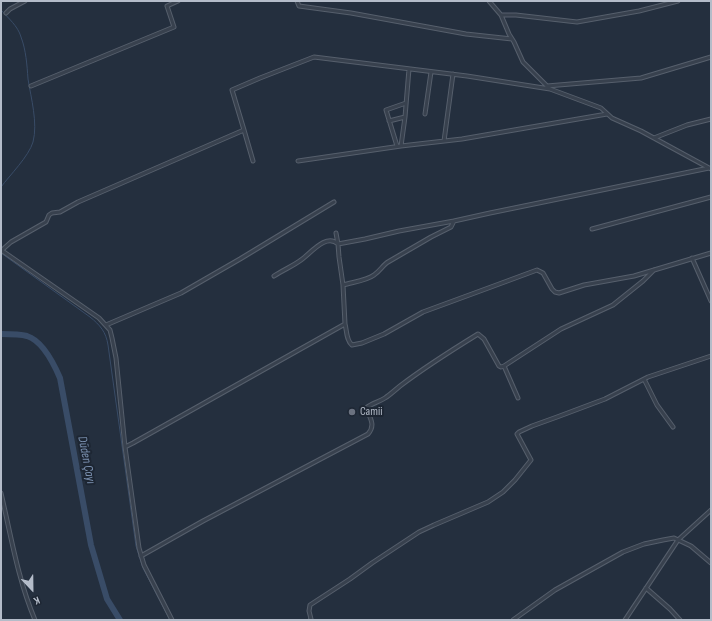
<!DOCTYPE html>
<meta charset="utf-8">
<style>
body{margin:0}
#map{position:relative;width:712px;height:621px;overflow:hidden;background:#242f3e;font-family:"Sofia Sans Condensed",sans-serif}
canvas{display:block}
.frame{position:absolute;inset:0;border:2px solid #b4bcc9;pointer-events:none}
.north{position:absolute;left:12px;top:569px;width:40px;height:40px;-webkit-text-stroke:3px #1d2633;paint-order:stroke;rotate:158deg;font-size:11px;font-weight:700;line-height:16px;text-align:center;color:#b4bcc9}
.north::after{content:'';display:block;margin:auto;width:14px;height:18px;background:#b4bcc9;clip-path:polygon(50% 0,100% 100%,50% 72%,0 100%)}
</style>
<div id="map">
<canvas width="712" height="621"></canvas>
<div class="frame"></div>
<div class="north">K</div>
</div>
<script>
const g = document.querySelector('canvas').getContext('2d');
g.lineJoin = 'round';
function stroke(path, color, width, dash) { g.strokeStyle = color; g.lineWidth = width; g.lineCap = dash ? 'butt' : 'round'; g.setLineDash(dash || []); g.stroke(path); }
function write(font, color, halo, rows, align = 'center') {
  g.font = font + ' "Sofia Sans Condensed",sans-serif'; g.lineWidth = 4; g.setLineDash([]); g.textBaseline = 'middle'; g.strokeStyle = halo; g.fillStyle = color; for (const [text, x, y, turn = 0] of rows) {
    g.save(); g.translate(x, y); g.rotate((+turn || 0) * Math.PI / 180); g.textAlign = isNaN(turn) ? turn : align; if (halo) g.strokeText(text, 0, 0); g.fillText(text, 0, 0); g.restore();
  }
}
stroke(new Path2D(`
 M1 10C8 18 18 26 21 37 26 50 27 65 28 79 31 98 38 123 33 142 29 156 10 175 1 187
 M1 253 90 317C100 325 106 332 108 345L136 546 143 568 170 620`), '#394c67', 1);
stroke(new Path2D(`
 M1 334C8 334 20 334 27 336 43 341 54 364 60 378L91 545 107 599 120 620`), '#394c67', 6);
const minor = new Path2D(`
 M297 1 299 6 351 13 466 34 512 39
 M489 1 501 15 509 34 514 42 523 62 550 89 601 108 612 118 641 131 711 169
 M6 13 10 9 25 1
 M501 15H516L577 22 639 11 678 1
 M409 69 405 117 401 146 462 139 607 114
 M31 86 174 27 167 6 178 1
 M547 86 641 78 711 57
 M425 114 431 72
 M389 121 405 117
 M244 130 232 90 260 78 314 57 467 76 550 89
 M654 138 687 125 711 119
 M444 141 453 74
 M397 146 386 110 406 103
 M298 161 401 146
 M454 221 490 213 709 168
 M592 229 711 197
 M1 250 99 318 110 330 112 338 116 358 125 447 139 548 144 565 172 620
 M2 250 11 242 46 222 49 215 52 213 60 212 78 202 244 130 253 161
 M692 258 711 301
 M274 276C283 270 293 266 301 260 311 253 326 233 338 244L336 233
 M343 285C352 282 366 281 374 275 380 271 383 265 388 262L431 237 451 227 454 221 399 231 365 239 338 244 339 257 343 285 345 324
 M106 325 181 293 240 259 334 202
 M504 366 518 398
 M644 379 657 405 673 427
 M125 447 133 443 345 324C347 331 346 340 352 345L362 343 384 334 423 312 491 287 537 270 543 273 552 289 555 292 559 293 584 285 634 276 711 253
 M1 493C11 536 18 580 35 620
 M141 556 203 521 368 434C376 425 370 418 366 408 372 403 379 402 385 398 391 394 395 390 400 386 425 367 452 350 478 334L484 339 499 366 501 367 504 366 561 329 613 305 643 281 654 270
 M646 588 670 609 680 620
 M310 620 311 619 309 611 310 605 350 579 372 563 419 532 434 525 488 502 503 492 515 480 531 460 517 434 519 432 532 426 557 417 605 399 648 377 711 356
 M513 620 555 590 580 576 623 552 644 544 663 540 674 538 691 546 711 563
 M625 620 678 540 711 510`);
stroke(minor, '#565f6c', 5);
stroke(minor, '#38414e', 3);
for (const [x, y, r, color] of [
 [352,412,4,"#6b7280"]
]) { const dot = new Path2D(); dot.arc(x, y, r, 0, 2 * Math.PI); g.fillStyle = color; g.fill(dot); stroke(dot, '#1d2633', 1.5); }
write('12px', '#b4bcc9', '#1d2633', [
 ["Camii",360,412]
], 'left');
write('italic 13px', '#7c92b1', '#1d2633', [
 ["Düden Çayı",86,460,79]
]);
</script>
